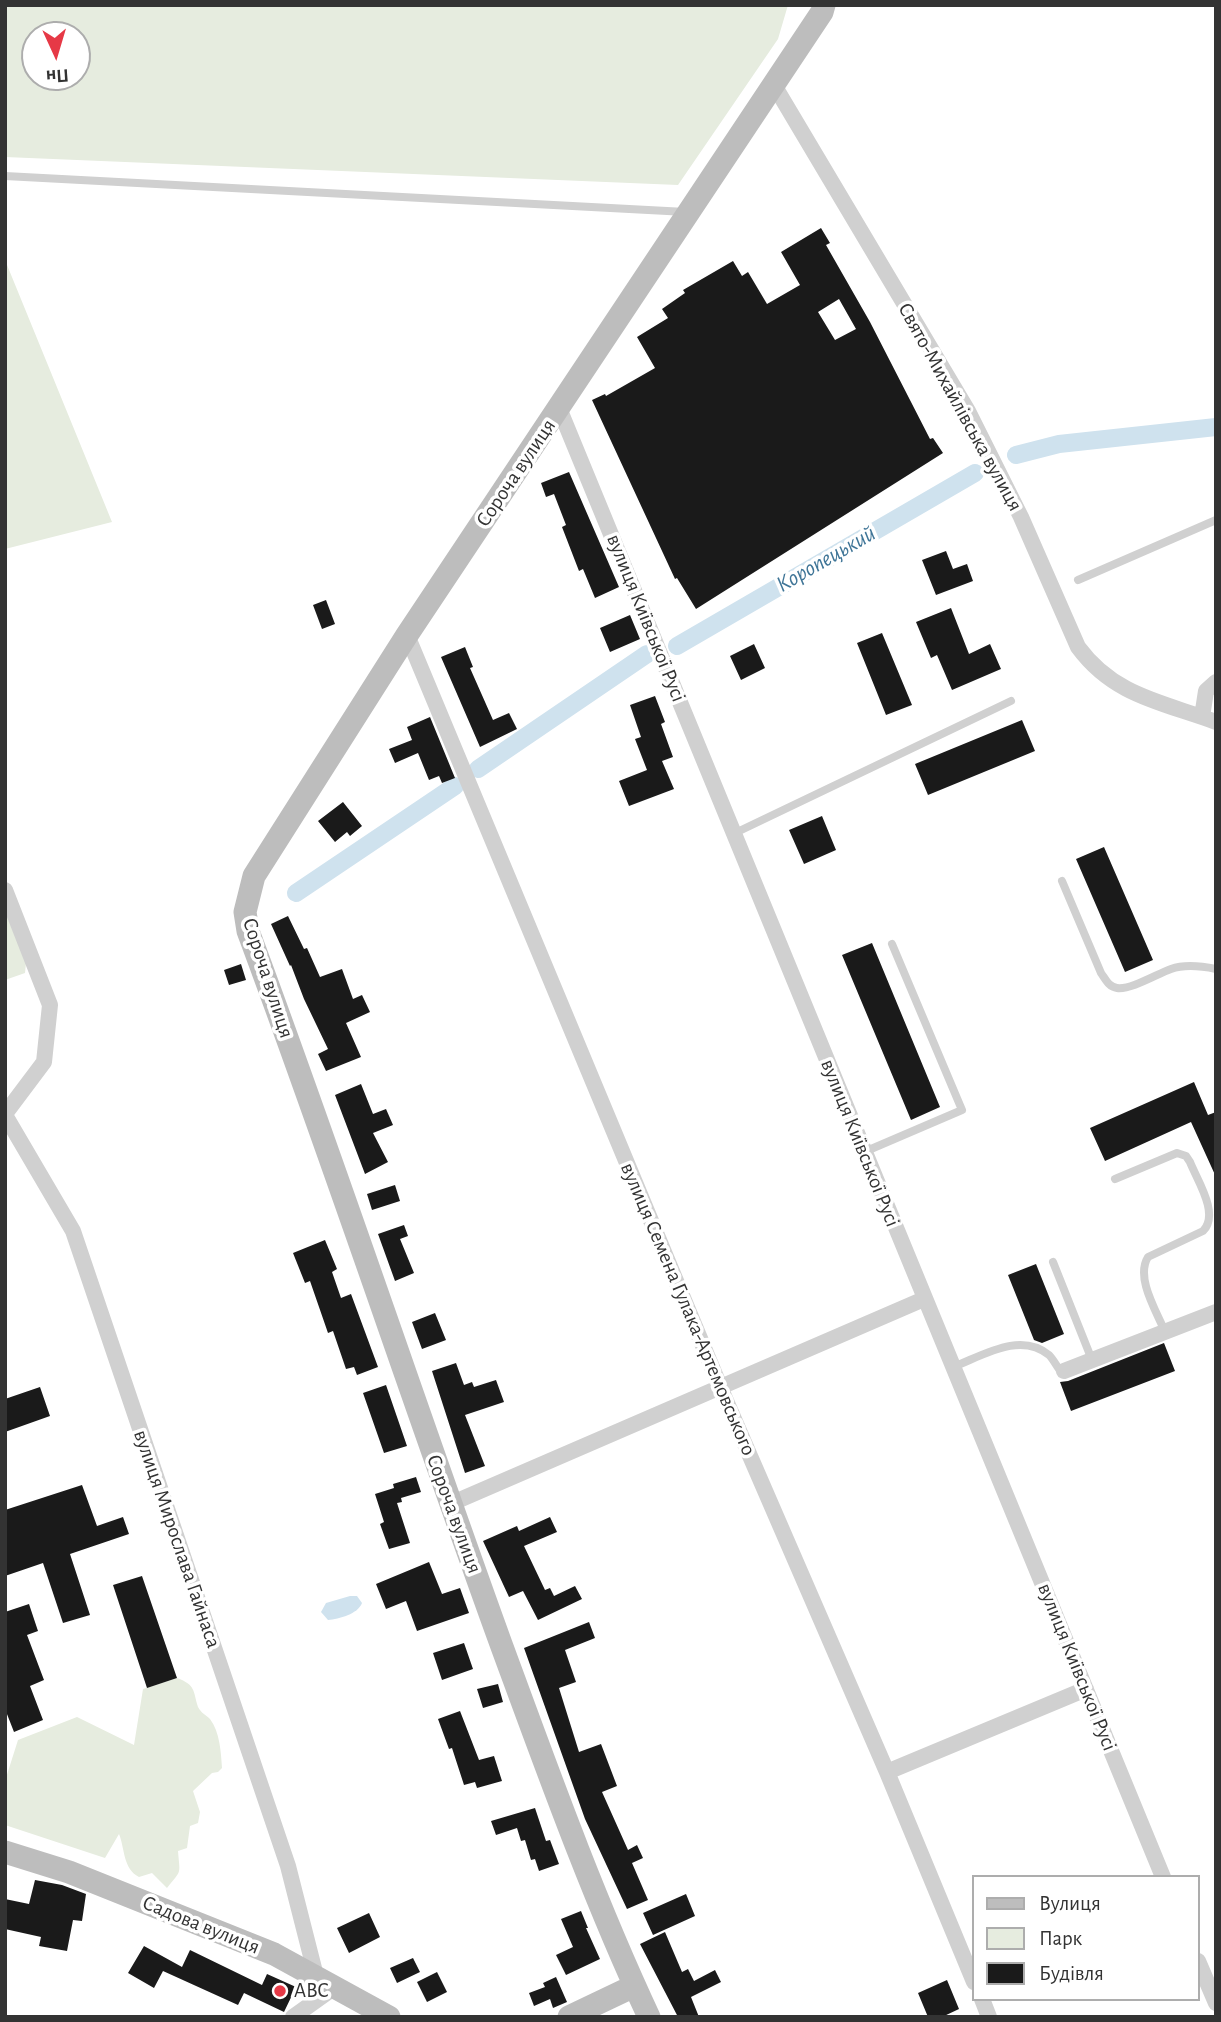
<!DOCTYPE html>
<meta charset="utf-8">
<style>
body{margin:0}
#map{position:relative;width:1221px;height:2022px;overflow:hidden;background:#fff;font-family:"Alegreya Sans",sans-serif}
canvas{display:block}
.frame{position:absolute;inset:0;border:7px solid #333;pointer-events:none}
.legend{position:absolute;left:972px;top:1875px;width:228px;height:126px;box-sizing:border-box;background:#fff;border:2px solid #adadad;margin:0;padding:9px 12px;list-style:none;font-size:21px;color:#333}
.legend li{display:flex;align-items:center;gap:14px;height:35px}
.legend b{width:35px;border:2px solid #adadad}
.north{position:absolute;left:21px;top:21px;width:70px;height:70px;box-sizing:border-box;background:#fff;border:2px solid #adadad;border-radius:50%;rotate:176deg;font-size:19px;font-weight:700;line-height:28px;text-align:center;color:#333}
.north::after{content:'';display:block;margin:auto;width:24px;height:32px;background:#e63946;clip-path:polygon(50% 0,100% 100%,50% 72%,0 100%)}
</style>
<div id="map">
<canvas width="1221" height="2022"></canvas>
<div class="frame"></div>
<ul class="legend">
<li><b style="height:9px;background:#bdbdbd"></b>Вулиця</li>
<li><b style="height:19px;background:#e6ecdf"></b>Парк</li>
<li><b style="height:19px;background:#1a1a1a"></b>Будівля</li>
</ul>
<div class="north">Пн</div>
</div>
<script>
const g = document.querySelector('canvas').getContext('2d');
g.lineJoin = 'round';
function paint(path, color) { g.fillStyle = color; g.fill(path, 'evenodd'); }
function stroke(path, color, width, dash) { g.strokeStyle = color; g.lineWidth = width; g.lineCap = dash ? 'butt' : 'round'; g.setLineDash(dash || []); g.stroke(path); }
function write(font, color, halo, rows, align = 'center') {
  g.font = font + ' "Alegreya Sans",sans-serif'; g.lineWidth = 7; g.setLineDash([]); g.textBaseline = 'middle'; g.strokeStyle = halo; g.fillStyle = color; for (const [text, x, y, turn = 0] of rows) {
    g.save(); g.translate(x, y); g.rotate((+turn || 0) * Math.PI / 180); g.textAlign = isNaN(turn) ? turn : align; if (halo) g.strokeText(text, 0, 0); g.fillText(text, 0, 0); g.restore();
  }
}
paint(new Path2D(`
 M5 5H788L778 39 678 185 5 157ZM77 35V77H35V35Z
 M5 260 112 522 5 549Z
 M5 911 26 963 25 973 5 980Z
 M177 1678C196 1685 193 1691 198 1707 201 1713 206 1715 210 1719 220 1732 221 1753 222 1768L218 1772 212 1773 193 1791 200 1812 198 1823 190 1826 187 1848 178 1851C180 1876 182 1869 167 1888L152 1873 139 1877C123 1869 125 1849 119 1834L105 1858 5 1825V1781L18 1740 77 1717 134 1745 143 1689Z`), '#e6ecdf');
paint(new Path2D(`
 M350 1596H357L362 1603C358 1614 339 1619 328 1620L321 1612 326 1603Z`), '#cfe2ee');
stroke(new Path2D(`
 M1016 455 1059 444 1216 427
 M677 646 975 473
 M478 769 647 654
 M296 893 455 786`), '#cfe2ee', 18);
paint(new Path2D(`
 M821 228 830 243 826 245 870 322 930 439 933 438 943 453 696 609 677 578 675 579 592 400 605 394 606 396 655 368 637 337 668 318 662 309 685 293 683 290 733 261 742 276 748 272 767 304 800 285 781 252ZM839 299 856 329 835 340 818 312Z
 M569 472 619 587 595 598 583 569 579 571 562 527 566 525 554 494 546 497 541 483Z
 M946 551 953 569 967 564 973 581 936 595 922 560Z
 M326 600 335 624 322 629 313 605Z
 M951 608 969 654 990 644 1001 669 952 690 937 655 931 658 916 622Z
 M630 615 640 639 610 652 600 628Z
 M882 633 912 705 886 715 857 643Z
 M754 644 765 668 741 680 730 656Z
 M465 647 473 667 470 668 493 720 509 713 517 729 480 747 441 657Z
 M655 696 665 722 661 724 673 757 662 761 674 789 629 806 619 781 647 770 635 739 641 737 630 705Z
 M430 717 455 778 442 783 439 776 429 780 418 753 395 763 389 749 412 740 407 727Z
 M1022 720 1035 751 928 795 915 764Z
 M343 802 362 826 350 836 347 832 335 842 318 821Z
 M822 816 836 850 804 864 789 830Z
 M1104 847 1153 960 1125 972 1076 859Z
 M288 916 304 949 307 948 320 977 342 969 353 999 362 995 370 1012 346 1023 361 1057 326 1071 318 1054 328 1049 304 999 291 965 290 966 271 924Z
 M872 943 940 1107 911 1120 842 955Z
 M241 964 246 980 229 985 224 970Z
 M1194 1082 1208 1115 1216 1112V1177L1191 1122 1105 1161 1090 1128Z
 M361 1084 373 1114 386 1109 393 1125 373 1133 388 1162 365 1174 335 1095Z
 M395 1185 400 1201 372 1210 367 1194Z
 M404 1225 408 1236 400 1239 414 1273 395 1281 378 1234Z
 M325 1240 337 1269 332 1272 341 1298 351 1294 378 1367 357 1375 354 1367 346 1369 333 1331 328 1333 310 1281 305 1283 293 1253Z
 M1036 1264 1064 1334 1042 1343 1034 1340 1008 1275Z
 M435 1313 446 1340 422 1349 412 1322Z
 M1164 1343 1175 1371 1071 1411 1060 1382 1068 1381Z
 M456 1363 464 1385 472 1382 474 1387 496 1380 504 1402 465 1415 485 1466 465 1473 432 1371Z
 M386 1385 407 1446 384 1453 363 1393Z
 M40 1387 50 1416 5 1432V1399Z
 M416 1477 421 1492 401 1498 402 1502 397 1503 410 1543 389 1549 380 1524 384 1522 375 1494 394 1488 393 1484Z
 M82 1485 97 1526 123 1517 129 1534 70 1554 90 1615 63 1623 43 1563 5 1576V1510Z
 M550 1517 557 1532 524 1546 545 1590 550 1588 554 1596 575 1586 582 1599 538 1620 523 1591 509 1597 483 1541 517 1526 519 1531Z
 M429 1562 442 1594 460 1588 469 1613 417 1631 406 1601 386 1609 376 1584Z
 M142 1576 177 1678 147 1688 113 1585Z
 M29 1604 38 1631 27 1635 44 1680 30 1686 43 1720 14 1732 5 1709V1612Z
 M589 1622 595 1638 565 1650 576 1682 559 1688 579 1752 601 1744 617 1786 602 1792 628 1850 637 1845 643 1858 632 1863 648 1900 627 1909 585 1819 524 1648Z
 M464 1643 473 1669 442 1680 433 1653Z
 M498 1684 503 1702 483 1708 477 1689Z
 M460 1711 479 1760 494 1756 502 1781 477 1788 475 1782 464 1785 452 1748 449 1749 438 1719Z
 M535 1808 546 1841 550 1840 559 1864 539 1871 535 1859 531 1860 525 1840 521 1841 517 1828 496 1835 491 1821Z
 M35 1880 62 1885 86 1894 82 1921 73 1920 67 1951 39 1946 41 1937 5 1929V1899L29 1904Z
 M686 1894 695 1916 653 1935 643 1913Z
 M581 1911 588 1928H586L600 1959 566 1975 556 1955 573 1947 561 1919Z
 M369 1913 380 1937 349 1953 337 1928Z
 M665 1932 682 1972 688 1969 694 1981 715 1970 721 1982 691 1997 699 2017H678L640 1944Z
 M144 1946 182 1967 190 1950 262 1985 267 1974 296 1987 284 2012 244 1993 238 2005 163 1971 154 1988 128 1973Z
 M413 1958 420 1972 397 1983 390 1968Z
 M437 1972 447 1992 427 2002 417 1982Z
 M556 1977 567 2002 553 2008 550 1999 534 2006 529 1993 545 1987 543 1983Z
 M947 1980 959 2009 942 2017H928L918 1993Z`), '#1a1a1a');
stroke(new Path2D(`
 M5 176 686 212
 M1078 580 1216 520
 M735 833 1011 701
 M1062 881 1101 973C1106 980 1109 987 1117 988 1131 990 1157 974 1171 969 1185 964 1201 966 1216 969
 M864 1152 962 1110 892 944
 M1115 1179 1177 1153 1186 1156 1190 1162C1197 1180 1220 1214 1203 1231L1148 1257C1135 1278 1157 1312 1165 1332
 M1053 1262 1092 1360
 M953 1367C982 1356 1020 1331 1049 1355 1053 1359 1056 1365 1059 1369L1064 1371`), '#d0d0d0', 8);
stroke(new Path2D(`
 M774 85 968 411 1021 517 1078 647C1114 696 1162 702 1216 722
 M559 408 1163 1877
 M407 635 724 1396 887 1772 974 1982
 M1202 717 1206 691 1216 682
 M5 890 50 1005 44 1062 5 1114
 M5 1115 73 1231 288 1866 316 1976
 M1064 1371 1216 1312
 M450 1504 924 1299
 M887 1772 1086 1689
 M1198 1961 1216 2003
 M982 1999 989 2017
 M293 2017 335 1987`), '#d0d0d0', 16);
stroke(new Path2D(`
 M5 1852 69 1872 274 1954 389 2017
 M569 2017 634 1986
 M649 2017C592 1895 547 1769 501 1644 415 1407 336 1167 248 931L245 912 254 876 407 635 822 12 824 5`), '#bdbdbd', 23);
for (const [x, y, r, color] of [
 [280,1991,7,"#e63946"]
]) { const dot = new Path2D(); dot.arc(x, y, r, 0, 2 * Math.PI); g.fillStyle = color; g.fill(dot); stroke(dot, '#fff', 2.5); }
write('21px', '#333', '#fff', [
 ["Свято-Михайлівська вулиця",960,407,61],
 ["Сороча вулиця",516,473,-56],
 ["вулиця Київської Русі",646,618,68],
 ["Сороча вулиця",268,978,72],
 ["вулиця Київської Русі",860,1143,68],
 ["вулиця Семена Гулака-Артемовського",688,1309,67],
 ["Сороча вулиця",454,1514,70],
 ["вулиця Мирослава Гайнаса",177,1539,71],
 ["вулиця Київської Русі",1077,1667,68],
 ["Садова вулиця",201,1925,22]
]);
write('21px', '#333', '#fff', [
 ["ABC",294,1991]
], 'left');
write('italic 23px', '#3f7597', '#fff', [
 ["Коропецький",826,559,-30]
]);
</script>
